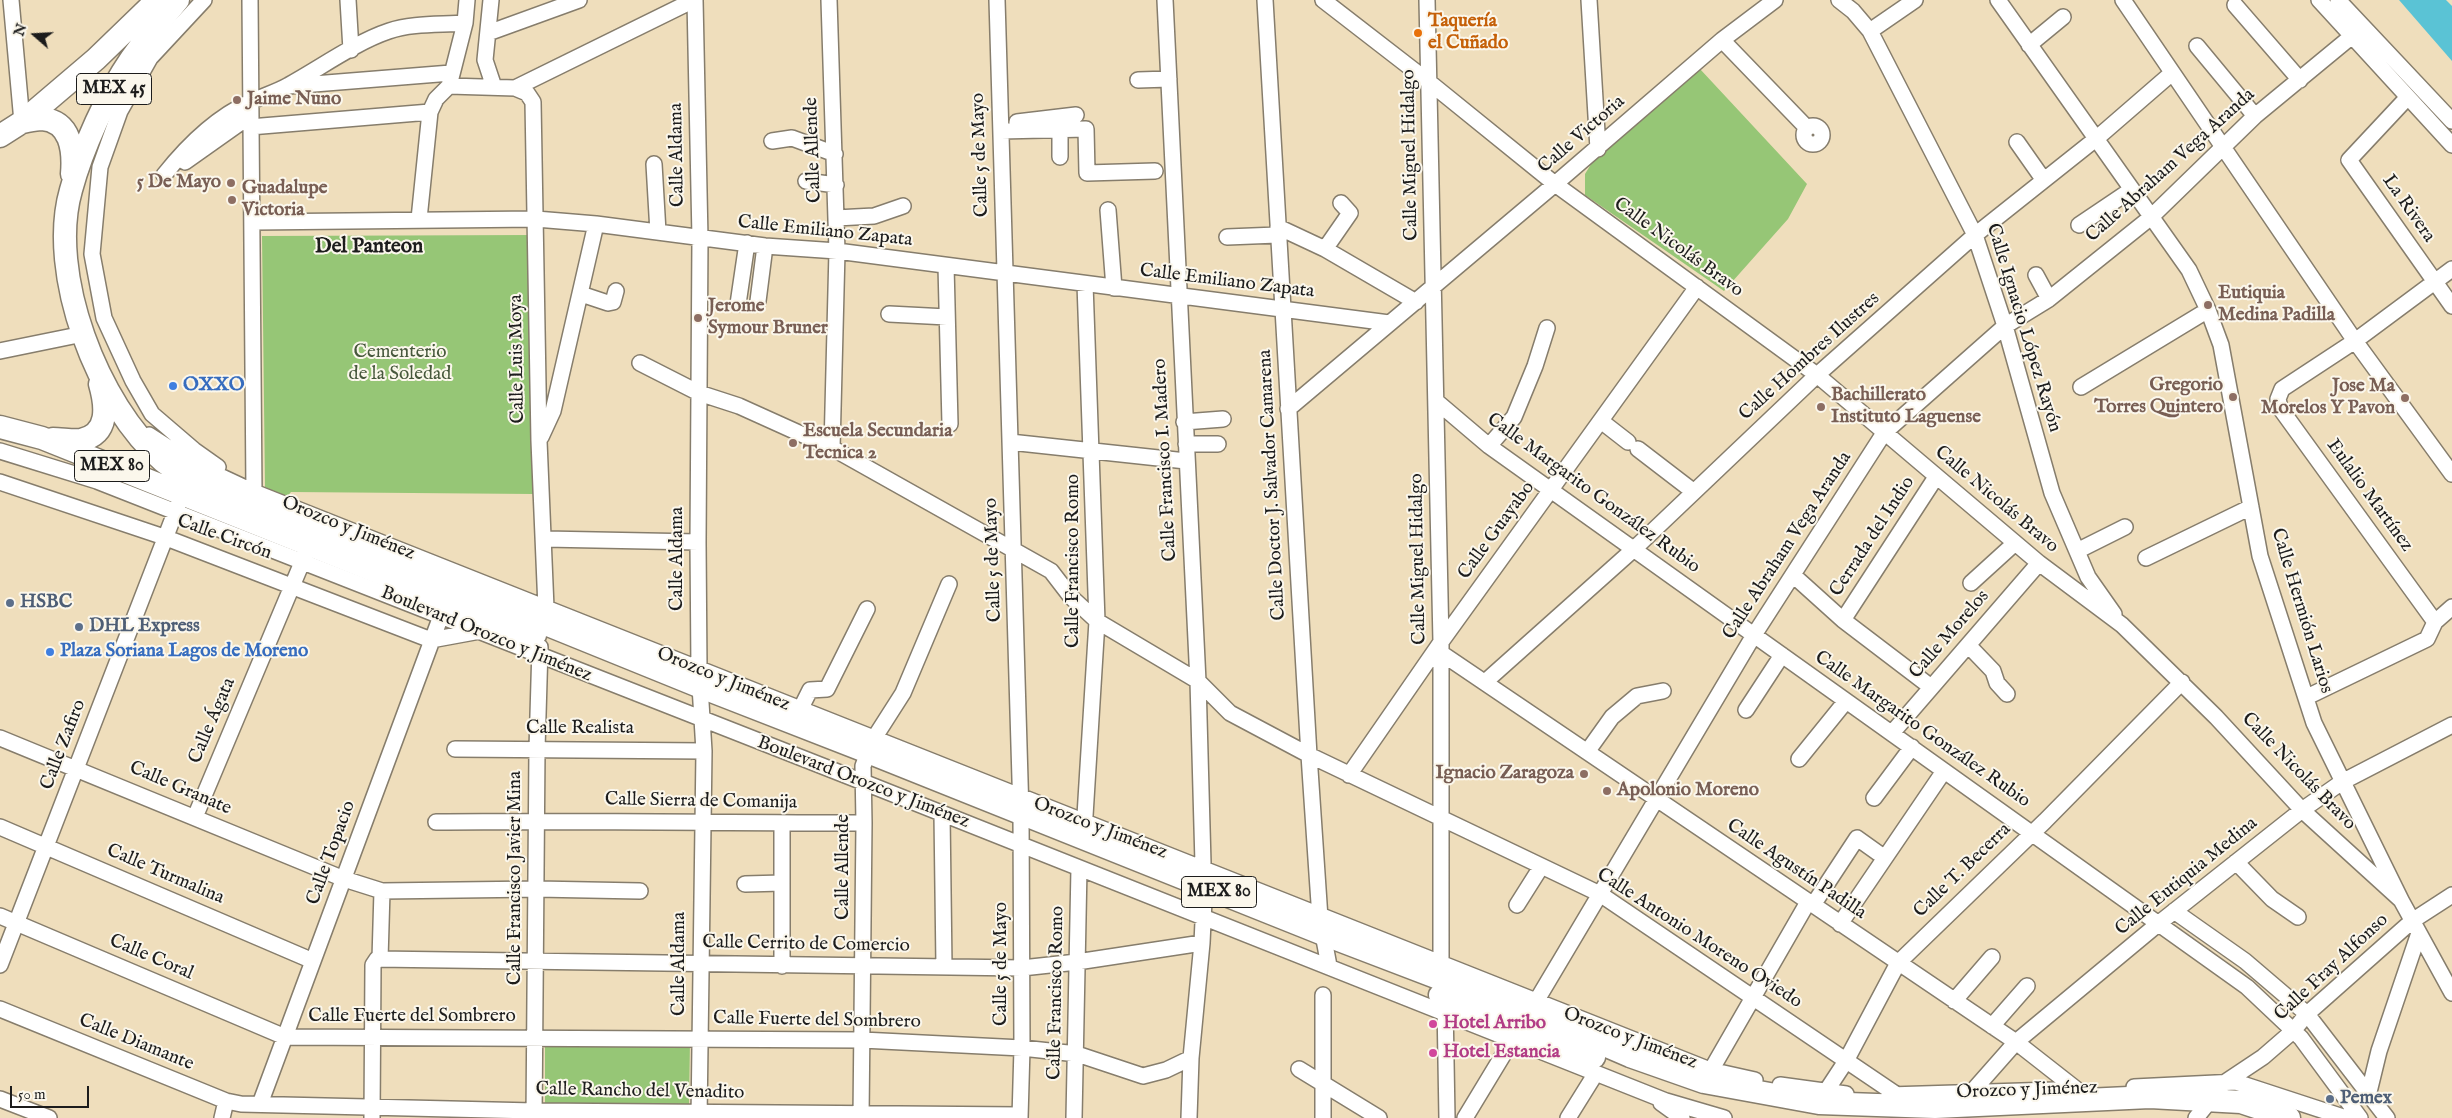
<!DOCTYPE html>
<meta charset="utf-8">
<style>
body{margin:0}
#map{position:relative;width:2452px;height:1118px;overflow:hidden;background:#efdebc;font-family:"IM FELL English",serif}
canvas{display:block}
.north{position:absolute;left:10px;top:10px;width:50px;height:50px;-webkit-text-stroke:4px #fbf7ec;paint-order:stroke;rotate:289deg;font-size:14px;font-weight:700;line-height:20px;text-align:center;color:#1c1c1c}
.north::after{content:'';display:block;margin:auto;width:18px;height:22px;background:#1c1c1c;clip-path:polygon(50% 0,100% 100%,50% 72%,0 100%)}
.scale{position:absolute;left:10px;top:1086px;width:79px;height:22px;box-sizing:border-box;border:2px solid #1c1c1c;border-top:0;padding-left:6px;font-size:15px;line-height:18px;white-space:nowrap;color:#1c1c1c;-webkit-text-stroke:4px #fbf7ec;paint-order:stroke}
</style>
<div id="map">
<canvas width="2452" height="1118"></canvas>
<div class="north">N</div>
<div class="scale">50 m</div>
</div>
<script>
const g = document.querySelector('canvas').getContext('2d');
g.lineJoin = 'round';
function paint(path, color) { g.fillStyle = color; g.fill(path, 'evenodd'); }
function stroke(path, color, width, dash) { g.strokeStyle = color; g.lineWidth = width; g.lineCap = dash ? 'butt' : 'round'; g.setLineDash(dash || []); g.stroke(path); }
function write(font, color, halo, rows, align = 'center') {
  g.font = font + ' "IM FELL English",serif'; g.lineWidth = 4; g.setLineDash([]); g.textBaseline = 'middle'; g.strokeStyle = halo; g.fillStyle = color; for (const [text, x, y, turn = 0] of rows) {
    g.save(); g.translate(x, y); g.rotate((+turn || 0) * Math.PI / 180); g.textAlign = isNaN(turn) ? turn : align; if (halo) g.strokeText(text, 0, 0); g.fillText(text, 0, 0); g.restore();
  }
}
paint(new Path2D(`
 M1700 69 1807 184 1788 219 1724 291 1585 195V174L1593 161Z
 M531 235 533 494 291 492 286 498 265 487 262 236Z
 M545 1040 690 1041 689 1106 545 1105Z`), '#96c676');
paint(new Path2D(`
 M2399 0H2446L2452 6V61Z`), '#5ac3d5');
const minor = new Path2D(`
 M11 0 22 122
 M204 0 150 58 120 111 100 167 92 254 104 318 133 381 152 414 194 450 218 467
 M250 0 254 492
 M348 0 351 50
 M491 0 485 60 494 87
 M695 0 700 238 698 542 699 670 704 751 699 1118
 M829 0 837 251 832 448
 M997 0 1021 813 1022 1048 1020 1118
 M1165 0 1198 681 1204 900 1202 943 1191 1058 1189 1118
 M1265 0 1309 755 1320 918 1329 966
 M1323 0 1429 82 1555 184 1817 375 2039 563 2122 625 2216 717 2302 810 2401 900
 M1427 0 1441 642V976
 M1589 0 1598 149
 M1839 0 1853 11 1870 31 1975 235 2005 326 2052 493 2088 577 2114 614
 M1998 0 2189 270 2208 310 2221 345 2260 556 2314 723 2401 900 2452 993
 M2123 0 2355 341 2452 474
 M2319 0 2452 145
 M2338 0 2452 121
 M2235 5 2300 80
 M1870 31 1915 0
 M488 33 579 0
 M1722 40 1807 128
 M2029 45 2063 17
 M2197 46 2255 116
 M1138 80 1169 79
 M289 86 451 73
 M449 86 515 88 694 0
 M515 88 527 93 533 102 539 441 546 608 544 617
 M2407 98 2349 160 2452 306
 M1017 122 1076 115
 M1804 135a9 9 0 1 1 18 0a9 9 0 1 1-18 0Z
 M250 127 430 112
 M1060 130V157
 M1001 131 1086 129 1087 173 1155 171
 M772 141 792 138 835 154
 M2017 142 2043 179
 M185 162 250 116
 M654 164 658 232
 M164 175C187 146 217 117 250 102 263 96 277 92 289 85 320 68 356 42 389 31 412 23 441 25 465 23
 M806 181 836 185
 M1108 210 1114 288
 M836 218 874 216 903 206
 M419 219 430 112 436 99 449 86 465 23 467 0
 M254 222 536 219 596 224 765 246 837 251 1389 323
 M2079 225 2131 190
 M1278 227 1325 249 1416 302
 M1227 237 1277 235
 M1325 249 1350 213 1341 203
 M946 266 950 424
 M2036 275 2049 299
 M581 294 608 303 613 302 616 291
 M758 301 765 246
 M738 304 747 243
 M889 314 947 317
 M0 351 83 334
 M640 363 699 393 739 406 832 448 1051 571 1071 597 1097 621 1198 681 1230 713 1309 755 1600 894 1897 1095
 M2081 387 2208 310
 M1436 401 1489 446 2247 987 2301 1038 2360 1118
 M1288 409 1555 184 1722 40 1775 0
 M1601 421 1628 442
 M1184 422 1223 419
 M149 435 194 464 254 492C739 686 1224 880 1710 1070L1755 1080
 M541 437 553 411 596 224
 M1010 442 1186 461
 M1186 444H1218
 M1489 446 1514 417 1535 366 1547 328
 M1638 449 1694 492
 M0 451 97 481 863 782 1666 1101 1724 1118
 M0 482 164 537 431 640 480 631
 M545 539 698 542
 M2077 551 2125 527
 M2146 558 2251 507
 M1793 575 1843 620 1931 687
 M1971 583 2015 543
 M1843 620 1936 477
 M2435 622 2280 408 2278 399 2282 389 2355 341 2452 269
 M1968 645 1993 671 1997 683 2007 694
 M1441 653 2016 1042 2076 1089
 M1485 682 1634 549 1817 375 1975 235 2097 138 2172 73
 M2307 697 2427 639 2435 622 2452 607
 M1746 710 1782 655
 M799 712 810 690 827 689 867 609
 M1892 733 2039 563
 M0 738 344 879 382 891 537 889 640 891
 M455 749 704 751
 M1587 752 1612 717 1637 696 1663 691
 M1799 759 1846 701
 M1349 775 1441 642 1697 287
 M1874 798 1912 747
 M942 814 944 967
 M195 817 306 553
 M436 822C579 820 722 823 864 823
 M782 824V966
 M0 827 313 961
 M1084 832 1097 621 1085 284
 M2236 862 2272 899 2298 917
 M745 884 782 883
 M1517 905 1541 867
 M1813 905 1857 838 1878 853
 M2174 911 2245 961 2307 1014 2387 1118
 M0 916 285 1037 862 1040 1022 1048 1077 1054 1143 1076 1166 1070 1191 1058
 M1840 924 1944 771
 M380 959 382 891
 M0 965 178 505
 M1323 995V1118
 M1954 1001 1992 957
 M1445 1004 1447 1118
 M0 1009 226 1101 241 1104 534 1111 1020 1115
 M1531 1010 1754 635 1884 433 2005 326 2049 299 2150 218 2255 116 2363 27
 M1992 1026 2027 986
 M1299 1069 1379 1118
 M1706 1079 1808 902
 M1780 1085 1846 1094
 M2134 1087 2236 1082 2346 1118
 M2369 1092 2379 1051 2419 933
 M1971 1093 2016 1042 2158 924 2302 810 2342 782 2452 725
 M1889 1095 2054 1090
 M0 1099 49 1118
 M1821 1099 1846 1061 1898 963 2045 821 2182 682
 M1661 1103 1682 1118
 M260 1104 441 616
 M222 1118 226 1101
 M372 1118 373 965 377 959 1022 968 1077 962 1202 943
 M534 1118 537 749 540 647
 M861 1118 864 823 863 766 873 740 903 693 949 584
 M1074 1118 1079 868
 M1465 1118 1517 1032
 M1568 1118 1596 1073
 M2196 1118 2224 1083 2263 1057 2293 1031 2307 1014 2412 921 2452 895`);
const highway = new Path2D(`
 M178 0C162 20 145 39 131 59 107 94 82 149 71 190 47 273 98 406 163 461 179 474 202 482 220 492L701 687 868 752 1323 934 1530 1013 1630 1056 1704 1082 1819 1103 1935 1107 2150 1097 2241 1102 2289 1118
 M22 122C28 121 36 119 42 119 71 121 74 151 72 174
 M0 136 22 122 96 59 157 0
 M0 427 42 438 535 635
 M53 439C62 439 73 441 81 440 110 434 106 405 100 384
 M1440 995 1594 1057`);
stroke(minor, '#867d6c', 18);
stroke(highway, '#867d6c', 25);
stroke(minor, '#fff', 15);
stroke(highway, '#fff', 22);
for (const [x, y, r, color] of [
 [1418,33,5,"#e8710a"],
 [237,100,5,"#8d6e63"],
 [231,183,5,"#8d6e63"],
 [232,200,5,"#8d6e63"],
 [2208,305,5,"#8d6e63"],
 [698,318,5,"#8d6e63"],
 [173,386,5,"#3f7fe0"],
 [2233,397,5,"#8d6e63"],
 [2405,398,5,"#8d6e63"],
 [1821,407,5,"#8d6e63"],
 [793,443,5,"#8d6e63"],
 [10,603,5,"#5c6f8a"],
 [79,627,5,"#5c6f8a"],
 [50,652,5,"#3f7fe0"],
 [1584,774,5,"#8d6e63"],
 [1607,791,5,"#8d6e63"],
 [1433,1024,5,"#d1479c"],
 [1433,1053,5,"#d1479c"],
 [2330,1099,5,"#5c6f8a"]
]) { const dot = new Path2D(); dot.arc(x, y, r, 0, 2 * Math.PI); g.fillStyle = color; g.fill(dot); stroke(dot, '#fbf7ec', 2); }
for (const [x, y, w] of [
 [114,89,75],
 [112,466,75],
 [1219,892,75]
]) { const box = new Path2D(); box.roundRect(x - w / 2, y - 15.5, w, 31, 4); g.fillStyle = '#fbf7ec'; g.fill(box); stroke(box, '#1c1c1c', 1); }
write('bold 18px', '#1c1c1c', null, [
 ["MEX 45",114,89],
 ["MEX 80",112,466],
 ["MEX 80",1219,892]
]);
write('bold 19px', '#c56008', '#fbf7ec', [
 ["Taquería",1428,22],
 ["el Cuñado",1428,44]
], 'left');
write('bold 19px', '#785e54', '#fbf7ec', [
 ["Jaime Nuno",247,100],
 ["5 De Mayo",221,183,"right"],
 ["Guadalupe",242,189],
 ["Victoria",242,211],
 ["Eutiquia",2218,294],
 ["Medina Padilla",2218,316],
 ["Jerome",708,307],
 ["Symour Bruner",708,329],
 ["Gregorio",2223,386,"right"],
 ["Torres Quintero",2223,408,"right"],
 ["Jose Ma",2395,387,"right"],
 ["Morelos Y Pavon",2395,409,"right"],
 ["Bachillerato",1831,396],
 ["Instituto Laguense",1831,418],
 ["Escuela Secundaria",803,432],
 ["Tecnica 2",803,454],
 ["Ignacio Zaragoza",1574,774,"right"],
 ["Apolonio Moreno",1617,791]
], 'left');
write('19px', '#1c1c1c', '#fbf7ec', [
 ["Calle Victoria",1582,135,-41],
 ["Calle Allende",814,150,-92],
 ["Calle Aldama",678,155,-91],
 ["Calle 5 de Mayo",981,155,-92],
 ["Calle Miguel Hidalgo",1411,155,-91],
 ["Calle Abraham Vega Aranda",2171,166,-42],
 ["La Rivera",2408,209,55],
 ["Calle Emiliano Zapata",825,232,6],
 ["Calle Nicolás Bravo",1678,248,36],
 ["Calle Emiliano Zapata",1227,282,7],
 ["Calle Ignacio López Rayón",2023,328,73],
 ["Calle Hombres Ilustres",1810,357,-42],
 ["Calle Luis Moya",518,359,-91],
 ["Calle Francisco I. Madero",1166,460,-93],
 ["Calle Doctor J. Salvador Camarena",1273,485,-93],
 ["Calle Margarito González Rubio",1593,494,36],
 ["Eulalio Martínez",2369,496,54],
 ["Calle Nicolás Bravo",1996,500,40],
 ["Orozco y Jiménez",348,529,22],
 ["Calle Guayabo",1497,531,-54],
 ["Cerrada del Indio",1873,537,-57],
 ["Calle Circón",224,538,20],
 ["Calle Abraham Vega Aranda",1788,546,-57],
 ["Calle Aldama",678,559,-90],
 ["Calle Miguel Hidalgo",1419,559,-91],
 ["Calle 5 de Mayo",994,560,-92],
 ["Calle Francisco Romo",1074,561,-90],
 ["Calle Hermión Larios",2301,611,73],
 ["Boulevard Orozco y Jiménez",486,635,22],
 ["Calle Morelos",1950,635,-49],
 ["Orozco y Jiménez",723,680,22],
 ["Calle Ágata",213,721,-67],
 ["Calle Realista",580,729],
 ["Calle Margarito González Rubio",1922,730,35],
 ["Calle Zafiro",64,745,-69],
 ["Calle Nicolás Bravo",2298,772,46],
 ["Boulevard Orozco y Jiménez",863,783,21],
 ["Calle Granate",180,789,23],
 ["Calle Sierra de Comanija",701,802,1],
 ["Orozco y Jiménez",1100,829,21],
 ["Calle Topacio",332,853,-70],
 ["Calle Allende",844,867,-90],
 ["Calle Agustín Padilla",1796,870,34],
 ["Calle T. Becerra",1963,871,-44],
 ["Calle Turmalina",165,875,23],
 ["Calle Eutiquia Medina",2187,877,-39],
 ["Calle Francisco Javier Mina",516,878,-90],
 ["Calle Antonio Moreno Oviedo",1699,939,33],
 ["Calle Cerrito de Comercio",806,945,1],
 ["Calle Coral",151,958,23],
 ["Calle Aldama",680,964,-90],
 ["Calle 5 de Mayo",1002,964,-90],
 ["Calle Fray Alfonso",2332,968,-43],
 ["Calle Francisco Romo",1057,993,-89],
 ["Calle Fuerte del Sombrero",412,1017],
 ["Calle Fuerte del Sombrero",817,1021,1],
 ["Orozco y Jiménez",1630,1039,21],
 ["Calle Diamante",136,1043,22],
 ["Orozco y Jiménez",2027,1091,-2],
 ["Calle Rancho del Venadito",640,1092,1]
]);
write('19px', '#47583c', '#fbf7ec', [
 ["Cementerio",400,353],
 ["de la Soledad",400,375]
]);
write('bold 19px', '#366cbe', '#fbf7ec', [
 ["OXXO",183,386],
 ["Plaza Soriana Lagos de Moreno",60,652]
], 'left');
write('bold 19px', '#4e5e75', '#fbf7ec', [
 ["HSBC",20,603],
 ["DHL Express",89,627],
 ["Pemex",2340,1099]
], 'left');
write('bold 19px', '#b23c85', '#fbf7ec', [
 ["Hotel Arribo",1443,1024],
 ["Hotel Estancia",1443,1053]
], 'left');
write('bold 21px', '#1c1c1c', '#fbf7ec', [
 ["Del Panteon",369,248]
]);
</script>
